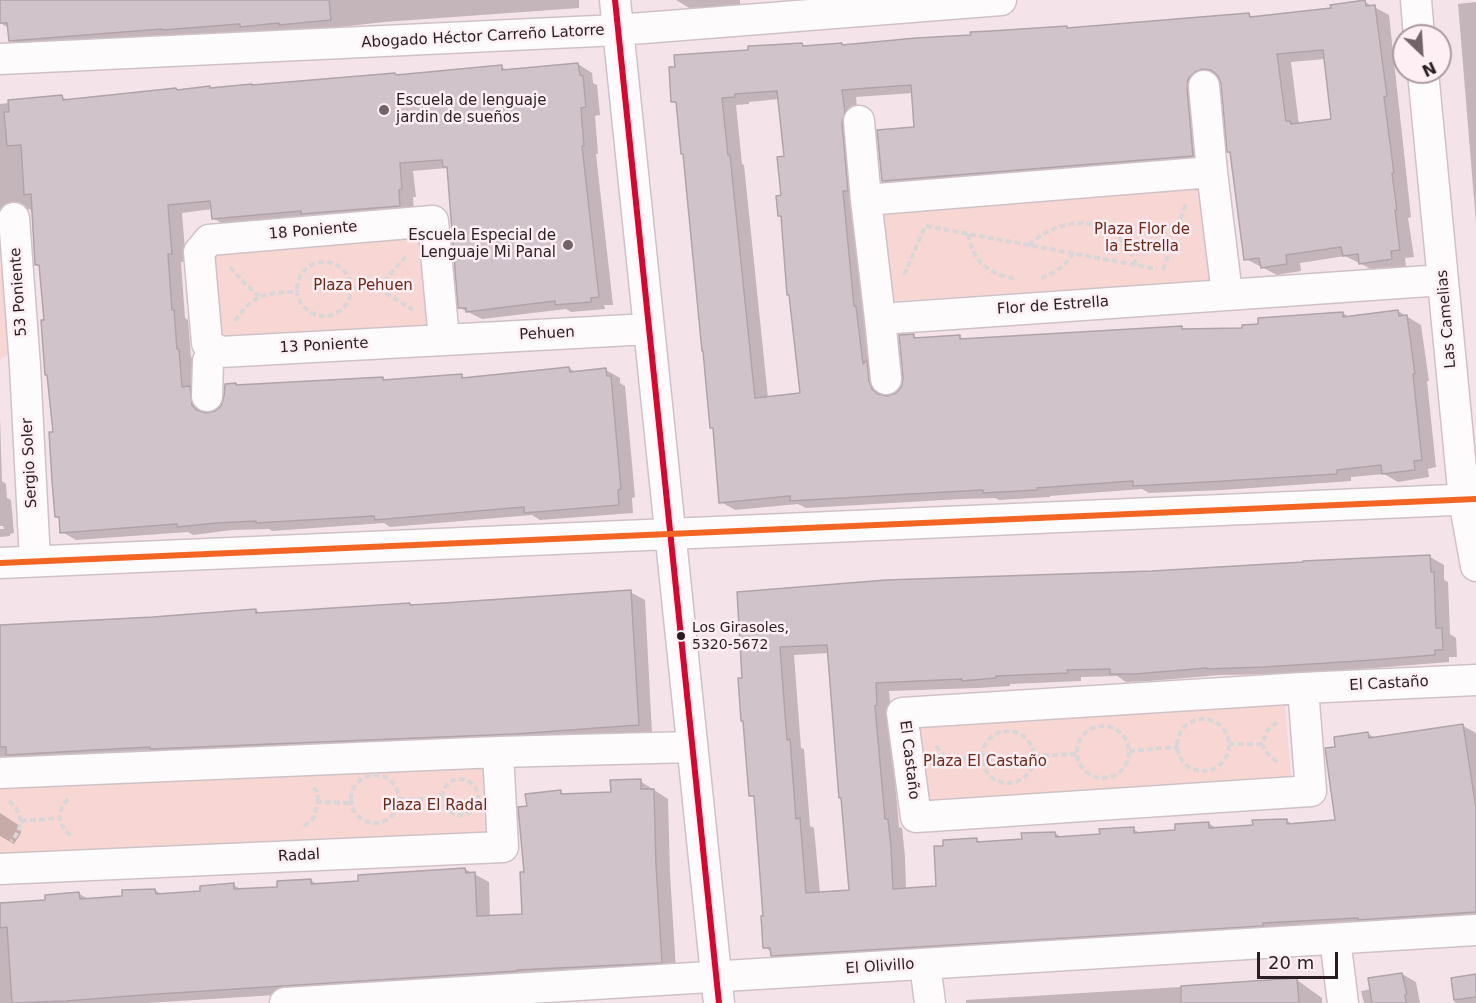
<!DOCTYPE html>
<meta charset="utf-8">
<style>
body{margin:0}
#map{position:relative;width:1476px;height:1003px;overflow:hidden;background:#f5e3ea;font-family:"DejaVu Sans",sans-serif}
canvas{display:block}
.north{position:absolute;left:1392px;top:24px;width:60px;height:60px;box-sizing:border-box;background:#fdeff4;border:2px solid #a99ba0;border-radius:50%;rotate:155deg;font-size:16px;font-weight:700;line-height:24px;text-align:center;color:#2a1e22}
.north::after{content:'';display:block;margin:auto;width:21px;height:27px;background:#716368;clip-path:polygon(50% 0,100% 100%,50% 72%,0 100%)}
.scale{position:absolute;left:1257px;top:952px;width:81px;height:27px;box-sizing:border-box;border:3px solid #2a1e22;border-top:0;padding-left:8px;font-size:18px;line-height:21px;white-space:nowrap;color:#2a1e22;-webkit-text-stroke:4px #fdeff4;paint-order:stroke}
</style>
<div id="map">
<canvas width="1476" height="1003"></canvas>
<div class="north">N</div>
<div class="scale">20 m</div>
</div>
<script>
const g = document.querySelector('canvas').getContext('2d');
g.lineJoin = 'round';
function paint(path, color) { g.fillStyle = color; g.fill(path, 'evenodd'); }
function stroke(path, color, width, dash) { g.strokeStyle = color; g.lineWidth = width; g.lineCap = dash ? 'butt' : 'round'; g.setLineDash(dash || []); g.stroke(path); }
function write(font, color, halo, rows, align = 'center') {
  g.font = font + ' "DejaVu Sans",sans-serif'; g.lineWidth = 5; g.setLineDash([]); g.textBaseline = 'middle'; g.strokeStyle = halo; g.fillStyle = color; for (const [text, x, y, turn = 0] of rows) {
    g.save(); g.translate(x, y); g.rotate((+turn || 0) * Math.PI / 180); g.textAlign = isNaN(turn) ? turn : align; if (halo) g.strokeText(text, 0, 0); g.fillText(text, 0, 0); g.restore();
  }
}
paint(new Path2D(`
 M1200 187 1209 282 889 301 880 214Z
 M414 232 422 238 434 317 425 331 229 345 212 335 206 259 215 247Z
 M0 265 7 276 13 350 0 360Z
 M1285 705 1291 777 929 803 916 728Z
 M487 763 493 844 0 862V783Z`), '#f8d6d3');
paint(new Path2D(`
 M0 0H579V8L384 22 295 32 256 34 252 32 24 48 10 40 9 28 0 23Z
 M676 0H740V8L696 12Z
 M1365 2 1389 15 1411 217 1408 218 1414 257 1405 258 1406 267 1375 271 1345 256 1300 263 1301 271 1277 275 1246 259 1223 84 1220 77 1209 79 1207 163 897 189 883 181 916 128 913 93 856 97 883 391 885 397 897 394 903 386 913 336 920 339 960 337 965 340 1181 328 1186 330 1244 329 1343 313 1351 318 1398 311 1421 325 1429 381H1427L1436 467 1428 469 1429 477 1398 482 1384 474 1351 477V481L1223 490 1149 493 1142 489 1050 496V497L999 500 995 498 961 499 806 508 798 504 735 510 721 502 678 104 673 101 750 52 802 45 807 47 841 45 844 46 1066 27 1069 29 1249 15 1255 18 1332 9ZM1325 59 1333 120 1299 125 1291 62ZM779 99 785 158 783 196 779 215 782 217 802 394 768 398 744 165 742 164 736 105 749 104V102Z
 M1476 2V223L1458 4Z
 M578 64 592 73 593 83 597 85 600 115 595 116 598 154H596L613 305H604L605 309 571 312 566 309 482 319 460 308 449 169 447 168 413 171 416 197H413L414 214 228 227 213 218 212 209 182 213 186 262H181L185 318 188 320 191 357 193 359 195 391 204 396 206 415 215 413 223 406 236 384 240 387 383 378 387 381 461 376 468 379 569 368 576 372 606 370 620 378V383L625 386 635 497 632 498 633 513 540 520 532 515 390 527 384 523 272 531 269 529 232 530 193 535 188 532 76 540 62 532 59 517 57 516 54 434 40 267 36 264 33 216 30 209 18 212 4 244H0V104L62 97 69 101 210 88 212 89 398 77 501 67 508 70Z
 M0 417 2 481 6 484 7 498 11 500 14 533 10 534V536L0 537V529H4L3 526H0Z
 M1430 557 1444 565V580L1448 582 1450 634 1456 638 1457 657H1449V662L1375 668 1279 674 1220 675 1150 681 1126 682 1117 676 1081 677V681L1010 684V686L978 688 889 691 891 713H889L899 827 902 828 905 856 906 889 938 887 977 840 983 843 1023 840 1055 833 1063 838 1101 836 1133 829 1142 834 1176 831 1208 823 1218 829 1254 827 1286 820 1294 825 1336 822 1337 748 1368 734 1376 738 1463 726 1476 733V921L786 963 772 955V952L764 947 765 917 756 798 751 795 738 593ZM829 653 851 891 820 893 814 828 810 826 804 749 801 748 794 655Z
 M630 592 645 600 652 733 530 742 0 765V625H40L256 610 262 614 410 604 414 606Z
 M640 781 668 799 670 873 676 970 147 1003H0V902L6 905 47 902 79 894 89 899 123 897 155 890 163 895 202 893 233 885 243 890 279 888 310 880 319 885 360 882 465 869 489 882 490 917 524 915 528 807 560 792 565 795 613 793Z
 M0 813 20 826 21 833 14 844 0 836Z
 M1402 974 1416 982 1420 1003H1364L1361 991 1371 989Z
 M1476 975V1003H1455L1452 979Z
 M1297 980 1322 998V1003H966V1000Z`), '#0003');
const building = new Path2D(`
 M0 0H329L331 20 279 25V23L240 27V24L162 30V29L9 41 7 23H0Z
 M1365 0 1366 6 1375 5 1387 96 1384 97 1394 173H1392L1397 210H1395L1400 250 1391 251 1392 259 1359 264 1358 254 1343 256 1341 247 1286 255 1287 264 1261 268 1259 258 1244 260 1230 152H1227L1221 84 1218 76 1211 70 1202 69 1195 72 1188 79 1187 88 1193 156 882 181 877 130 914 127 911 85 842 90 845 112 842 123 848 191H843L854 306H856L863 364 867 360 869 381 872 389 878 394 887 396 896 393 902 386 903 377 899 335 914 334V338L960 335V339L1182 326V329L1242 328V325L1258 324V318L1343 312V317L1398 310 1399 316 1407 315 1415 374H1413L1422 460 1414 461 1415 470 1382 474 1381 465 1337 470V474L1208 482 1133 486V481L1037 488V490L983 493V490L946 492 790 501V496L719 503 713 428H710L703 351H702L683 154H681L676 102H671L669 67H675L674 55 748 50V46L769 45 802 43 803 46 842 43V45L916 38 971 35 970 32 991 31 1067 26V28L1249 13 1250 17 1331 8 1330 5ZM1323 50 1331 119 1291 124 1290 121H1286L1277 54ZM777 91 784 156 777 157 781 195 776 196 778 216H781L787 295H789L800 393 755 398 730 155H728L722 98 735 97V94Z
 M578 63 580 75 583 76 586 107 581 108 584 146H582L599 297 591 298V302L555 305V301L466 312V308H458L447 167H443L442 160 400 163 402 189 399 190 400 206 301 214V211L212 219 210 201 168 205 172 254H168L172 310H174L177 349H179L182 387 190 386 192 405 197 410 206 413 215 411 221 406 224 396 225 384 236 383V385L383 377V380L462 374V378L569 367 570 372 606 368 607 376H611L621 489 618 490 619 505 524 513V507L375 520 374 516 256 523V521L217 523 177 527V524L60 533 59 517H55L52 481 49 432H53L47 375H45L41 320H44L39 265H35L31 194 24 195 21 145 7 146 4 112H9L8 100 62 95 63 100 176 88 177 90 210 86V88L252 84V85L395 73 396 75 502 65V70Z
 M1430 555 1431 572H1434L1436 628H1442L1443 650H1435V655L1359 661 1264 667 1207 669V668L1135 674H1110V669L1067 670 1068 673 996 676V678L962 681V679L876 683 877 705 875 706 885 819H888L891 847 893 889 936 886 934 846H943V840L977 838V842L1022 839 1021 833 1055 832 1056 837 1100 834 1099 829 1134 827V833L1175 830V824L1209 822V828L1253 825 1252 820 1287 819V824L1335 820 1325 748 1335 747 1334 737 1368 732 1369 738 1463 724 1476 808V912L1358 920V918L1263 923V926L771 956 770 948H763L761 916H763L754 796H749L743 721H741L738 678H742L737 592 886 580 1152 571 1303 562V561ZM827 645 839 798H841L849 890 806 893 800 818 796 819 790 739 787 740 780 647Z
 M631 590 639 725 515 734 150 749V747L6 755V747H0V625L153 617 256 609V613L410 603V605L444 603Z
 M641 779V789H654L656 864 662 963 517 970V971L143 995 66 1001 12 1003 7 927 0 928V903L45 900V895L79 892 80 899 122 896V890L155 889 156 894 200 891V886L234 883V889L277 887V881L311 879V884L358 881V875L465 868 466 873 475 872 477 916 522 914 520 872H524L518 807 527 806 525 794 561 790V794L611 792 610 780Z
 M1402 973 1407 994 1405 995 1406 1003H1372L1368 978Z
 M1476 974V997L1454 1000 1451 978Z
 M1297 978 1299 1003H1181V986Z`);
paint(building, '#d0c3ca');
stroke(building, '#b0a3aa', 1.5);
const minor = new Path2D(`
 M615 0 719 1003
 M1416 0 1419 36
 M0 59 618 30 1001 0
 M1423 72 1464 500 1476 566
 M1204 86 1212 172
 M859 121 866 200
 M14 218 25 366 35 561
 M1227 294 1212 172 866 200 880 319 1443 280
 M880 319 886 379
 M444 339 433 221 209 240 199 252 207 343 220 352 649 329
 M207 396 208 361 213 348
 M0 563 1476 499
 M1303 688 1311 791 916 817 902 713 1303 688 1476 680
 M498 752 692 747
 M0 773 498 752 503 847 0 869
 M1335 939 1343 1003
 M925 964 930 1003
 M285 1003 1476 930`);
stroke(minor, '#cfc2c7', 33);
stroke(new Path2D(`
 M926 226 1157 269
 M968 234C974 264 988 273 1016 279
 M1029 245C1063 212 1120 215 1136 265
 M297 289a27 27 0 1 1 54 0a27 27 0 1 1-54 0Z
 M230 267 246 285 259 296
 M1163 270 1186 203
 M904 275 925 226
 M1041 278C1056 272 1065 267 1073 253
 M351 288H378L413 310
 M378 288 407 255
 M235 321C253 294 267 292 297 292
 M1177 745a26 26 0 1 1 52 0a26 26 0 1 1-52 0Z
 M1277 722 1267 731 1262 744 1267 753 1278 763
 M1077 752a26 26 0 1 1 52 0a26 26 0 1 1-52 0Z
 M982 757a26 26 0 1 1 52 0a26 26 0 1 1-52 0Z
 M1229 744H1262
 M936 746 946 759
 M1129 751 1178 747
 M1034 756 1078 754
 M938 768 946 759 982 758
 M351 799a24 24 0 1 1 48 0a24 24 0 1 1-48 0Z
 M442 797a18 18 0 1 1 36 0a18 18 0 1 1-36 0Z
 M313 788 317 791 318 802
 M68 799C56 813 57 826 73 837
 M399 799H441
 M9 801C23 812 24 828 11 841
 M21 821 59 818
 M304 826 313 819 318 802 352 803`), '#dad5d6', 4, [6, 3]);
stroke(minor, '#fefbfc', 30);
stroke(new Path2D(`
 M615 0 719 1003`), '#e4002b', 6);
stroke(new Path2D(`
 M0 563 1476 499`), '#f26522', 6);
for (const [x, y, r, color] of [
 [384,110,6,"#716368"],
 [568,245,6,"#716368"],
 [681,636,5,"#2a1e22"]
]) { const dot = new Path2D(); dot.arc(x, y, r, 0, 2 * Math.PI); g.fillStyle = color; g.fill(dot); stroke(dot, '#fdeff4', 2); }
write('14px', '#2a1e22', '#fdeff4', [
 ["Los Girasoles,",692,628],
 ["5320-5672",692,645]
], 'left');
write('15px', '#2a1e22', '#fdeff4', [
 ["Abogado Héctor Carreño Latorre",483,37,-3],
 ["18 Poniente",313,231,-5],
 ["53 Poniente",19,292,-94],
 ["Flor de Estrella",1053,306,-4],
 ["Las Camelias",1447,319,-95],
 ["Pehuen",547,334,-3],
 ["13 Poniente",324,346,-3],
 ["Sergio Soler",30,463,-93],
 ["El Castaño",1389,684,-3],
 ["El Castaño",909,760,83],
 ["Radal",299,856,-3],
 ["El Olivillo",880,967,-4]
]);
write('15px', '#2a1e22', '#fdeff4', [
 ["Escuela de lenguaje",396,101],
 ["jardin de sueños",396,118],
 ["Escuela Especial de",556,236,"right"],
 ["Lenguaje Mi Panal",556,253,"right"]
], 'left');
write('15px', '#6f2615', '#fdeff4', [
 ["Plaza Flor de",1142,230],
 ["la Estrella",1142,247],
 ["Plaza Pehuen",363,286],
 ["Plaza El Castaño",985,762],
 ["Plaza El Radal",435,806]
]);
</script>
